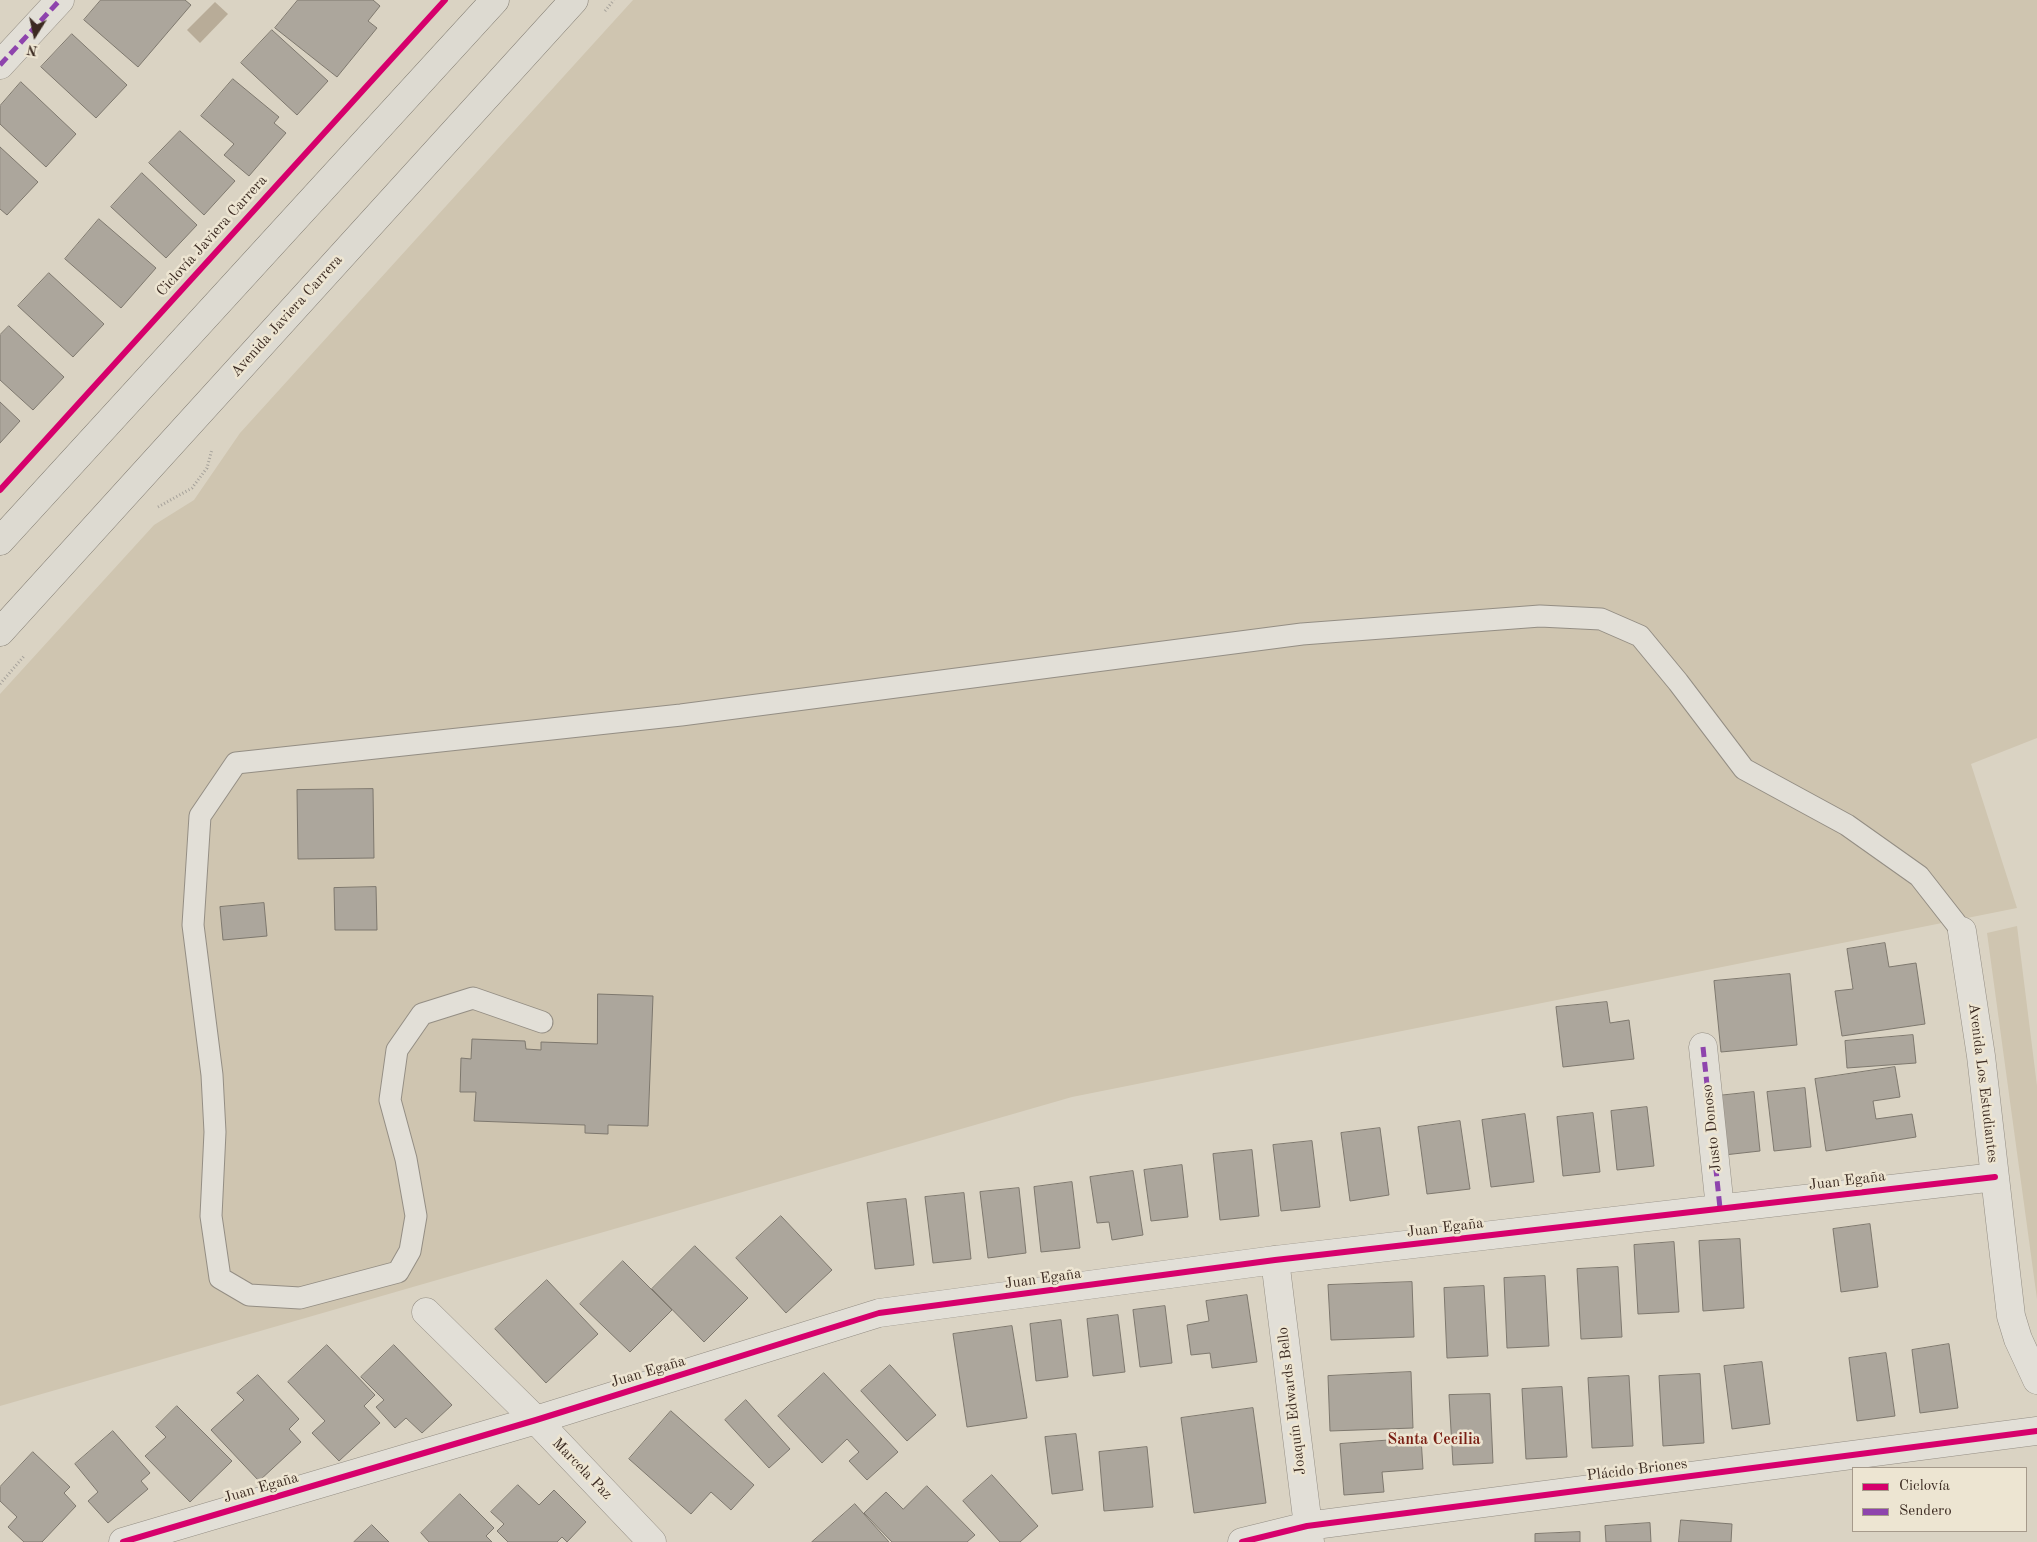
<!DOCTYPE html>
<meta charset="utf-8">
<style>
body{margin:0}
#map{position:relative;width:2037px;height:1542px;overflow:hidden;background:#dad3c3;font-family:"Old Standard TT",serif}
canvas{display:block}
.legend{position:absolute;left:1852px;top:1467px;width:175px;height:65px;box-sizing:border-box;background:#ede5d2;border:1px solid #a69a8b;margin:0;padding:6px 9px;list-style:none;font-size:15px;color:#3b2a21}
.legend li{display:flex;align-items:center;gap:10px;height:25px}
.legend b{width:25px;border:1px solid #a69a8b}
.north{position:absolute;left:10px;top:10px;width:50px;height:50px;-webkit-text-stroke:4px #ede5d2;paint-order:stroke;rotate:190deg;font-size:14px;font-weight:700;line-height:20px;text-align:center;color:#3b2a21}
.north::after{content:'';display:block;margin:auto;width:18px;height:22px;background:#3b2a21;clip-path:polygon(50% 0,100% 100%,50% 72%,0 100%)}
</style>
<div id="map">
<canvas width="2037" height="1542"></canvas>
<ul class="legend">
<li><b style="height:6px;background:#d6006c"></b>Ciclovía</li>
<li><b style="height:6px;background:#8e44ad"></b>Sendero</li>
</ul>
<div class="north">N</div>
</div>
<script>
const g = document.querySelector('canvas').getContext('2d');
g.lineJoin = 'round';
function paint(path, color) { g.fillStyle = color; g.fill(path, 'evenodd'); }
function stroke(path, color, width, dash) { g.strokeStyle = color; g.lineWidth = width; g.lineCap = dash ? 'butt' : 'round'; g.setLineDash(dash || []); g.stroke(path); }
function write(font, color, halo, rows, align = 'center') {
  g.font = font + ' "Old Standard TT",serif'; g.lineWidth = 5; g.setLineDash([]); g.textBaseline = 'middle'; g.strokeStyle = halo; g.fillStyle = color; for (const [text, x, y, turn = 0] of rows) {
    g.save(); g.translate(x, y); g.rotate((+turn || 0) * Math.PI / 180); g.textAlign = isNaN(turn) ? turn : align; if (halo) g.strokeText(text, 0, 0); g.fillText(text, 0, 0); g.restore();
  }
}
paint(new Path2D(`
 M633 0H2037V738L1971 764 2017 908 1072 1097 0 1406V694L154 525 194 500 240 433Z
 M2017 926 2037 1086V1299L1987 933Z`), '#cfc5b0');
paint(new Path2D(`
 M215 2 228 14 200 43 187 30Z`), '#b8ac98');
const building = new Path2D(`
 M101 0H185L191 5 138 67 84 20Z
 M298 0H373L380 6 368 21 377 28 337 77 275 28Z
 M272 30 328 81 297 115 241 63Z
 M72 34 127 85 96 118 41 67Z
 M233 79 279 117 274 123 286 133 249 176 224 155 234 144 201 116Z
 M21 82 76 134 46 167 0 124V106Z
 M180 131 235 181 204 215 149 163Z
 M0 147 38 182 7 215 0 209Z
 M142 173 197 225 166 258 111 207Z
 M99 219 156 268 121 308 65 259Z
 M49 273 104 324 73 357 18 306Z
 M9 326 64 377 33 410 0 380V335Z
 M0 402 20 421 0 443Z
 M373 789 374 858 298 859 297 790Z
 M376 887 377 930H335L334 888Z
 M264 903 267 936 223 940 220 907Z
 M1885 943 1889 967 1916 963 1925 1024 1842 1036 1835 991 1853 989 1847 949Z
 M1790 974 1797 1045 1721 1052 1714 981Z
 M598 994 653 996 648 1126 608 1125V1134L585 1133V1125L474 1121 476 1092H460L461 1058 471 1059 472 1039 525 1041 526 1049 541 1050V1042L597 1044Z
 M1607 1002 1610 1023 1629 1020 1634 1059 1563 1067 1556 1007Z
 M1913 1035 1916 1063 1847 1068 1845 1041Z
 M1895 1067 1900 1097 1873 1101 1876 1119 1912 1114 1916 1137 1826 1151 1815 1079Z
 M1805 1088 1811 1147 1774 1151 1767 1092Z
 M1754 1092 1760 1151 1724 1155 1717 1096Z
 M1647 1107 1654 1166 1617 1170 1611 1111Z
 M1593 1113 1600 1172 1563 1176 1557 1117Z
 M1525 1114 1534 1182 1491 1187 1482 1120Z
 M1460 1121 1470 1189 1427 1194 1418 1127Z
 M1380 1128 1389 1195 1350 1201 1341 1133Z
 M1312 1141 1320 1207 1281 1211 1273 1145Z
 M1252 1150 1259 1216 1220 1220 1213 1154Z
 M1182 1165 1188 1217 1151 1221 1144 1170Z
 M1133 1171 1143 1235 1112 1240 1109 1222 1097 1223 1090 1177Z
 M1072 1182 1080 1248 1041 1252 1034 1187Z
 M1019 1188 1026 1253 988 1258 980 1192Z
 M964 1193 971 1259 933 1263 925 1197Z
 M906 1199 914 1265 875 1269 867 1203Z
 M781 1216 832 1270 786 1313 736 1258Z
 M1870 1224 1878 1287 1841 1292 1833 1229Z
 M1740 1239 1744 1308 1703 1311 1699 1241Z
 M1674 1242 1679 1312 1638 1314 1634 1245Z
 M695 1246 748 1298 704 1342 652 1289Z
 M623 1261 672 1310 630 1352 580 1304Z
 M1618 1267 1622 1337 1581 1339 1577 1269Z
 M1545 1276 1549 1346 1507 1348 1504 1278Z
 M547 1280 598 1334 546 1383 495 1329Z
 M1412 1282 1414 1337 1331 1340 1328 1285Z
 M1484 1286 1488 1356 1447 1358 1444 1288Z
 M1247 1295 1257 1362 1212 1368 1210 1353 1191 1355 1187 1325 1209 1321 1206 1301Z
 M1165 1306 1172 1363 1140 1367 1133 1310Z
 M1118 1315 1125 1372 1093 1376 1087 1319Z
 M1061 1320 1068 1377 1036 1381 1030 1324Z
 M1012 1326 1027 1418 967 1427 953 1334Z
 M1949 1344 1958 1408 1920 1413 1912 1350Z
 M327 1345 375 1395 364 1406 380 1423 339 1461 312 1433 325 1421 288 1382Z
 M394 1345 452 1405 422 1433 406 1418 395 1428 376 1407 384 1400 361 1377Z
 M1886 1353 1895 1416 1857 1421 1849 1358Z
 M1762 1362 1770 1424 1732 1429 1724 1366Z
 M890 1365 936 1415 907 1441 861 1391Z
 M1411 1372 1413 1428 1330 1431 1328 1376Z
 M824 1373 898 1452 867 1480 849 1461 859 1452 847 1439 822 1463 778 1416Z
 M1700 1374 1704 1443 1663 1446 1659 1376Z
 M258 1375 299 1419 289 1429 301 1442 259 1481 211 1430 244 1400 237 1393Z
 M1629 1376 1633 1446 1592 1448 1588 1378Z
 M1562 1387 1567 1457 1526 1459 1522 1389Z
 M1490 1394 1493 1463 1453 1465 1449 1395Z
 M746 1400 790 1449 769 1468 725 1420Z
 M177 1406 232 1461 190 1502 145 1456 166 1437 156 1427Z
 M1253 1408 1266 1503 1194 1513 1181 1418Z
 M671 1411 754 1485 731 1510 711 1492 691 1514 629 1459Z
 M113 1431 150 1473 141 1481 148 1489 108 1523 88 1501 98 1492 75 1464Z
 M1076 1434 1083 1490 1052 1494 1045 1437Z
 M1421 1438 1423 1469 1382 1472 1384 1492 1344 1495 1340 1444Z
 M1147 1447 1153 1507 1104 1511 1099 1452Z
 M33 1452 70 1487 64 1493 76 1506 42 1542H24L8 1527 17 1517 0 1501V1487Z
 M992 1475 1038 1526 1020 1542H1000L963 1501Z
 M518 1485 539 1505 554 1490 586 1522 567 1542 562 1537 557 1542H508L497 1531 504 1524 491 1512Z
 M927 1486 975 1535 967 1542H892L864 1513 886 1492 903 1509Z
 M460 1494 494 1528 486 1536 492 1542H429L421 1533Z
 M855 1504 889 1542H812Z
 M1681 1520 1732 1524 1731 1542H1679Z
 M1650 1523 1651 1542H1606L1605 1526Z
 M372 1525 389 1542H354Z
 M1580 1532V1542H1535V1534Z`);
paint(building, '#aca69c');
stroke(building, '#7e786e', 1);
const lane = new Path2D(`
 M542 1022 473 998 422 1014 397 1050 390 1100 406 1159 416 1216 410 1251 398 1272 300 1298 249 1295 220 1278 211 1216 215 1132 212 1075 193 925 200 816 236 763 681 715 1302 634 1540 616 1601 619 1640 636 1678 682 1744 769 1847 825 1919 876 1962 931`);
const street = new Path2D(`
 M0 65 60 0
 M1962 931 1981 1056 2011 1316 2018 1339 2037 1380
 M1703 1047 1720 1208
 M1275 1260 1310 1542
 M426 1312 536 1420 652 1542
 M123 1542 536 1420 879 1313 1275 1260 1995 1177
 M1242 1542 1307 1526 2037 1431`);
const primary = new Path2D(`
 M0 541 495 0
 M0 632 574 0`);
stroke(lane, '#948e84', 23);
stroke(street, '#948e84', 29);
stroke(primary, '#7e786e', 29);
stroke(new Path2D(`
 M605 11 614 0
 M158 507 192 488 207 468 212 449
 M0 684 25 655`), '#a6a29b', 3, [1, 2.5]);
stroke(lane, '#e2dfd7', 21);
stroke(street, '#e2dfd7', 28);
stroke(primary, '#dddad1', 28);
stroke(new Path2D(`
 M0 65 60 0
 M1703 1047 1720 1208`), '#8e44ad', 5, [10, 5]);
stroke(new Path2D(`
 M0 490 445 0
 M123 1542 536 1420 879 1313 1275 1260 1995 1177
 M1242 1542 1307 1526 2037 1431`), '#d6006c', 6);
write('15px', '#3b2a21', '#ede5d2', [
 ["Ciclovía Javiera Carrera",212,236,-48],
 ["Avenida Javiera Carrera",287,316,-48],
 ["Avenida Los Estudiantes",1983,1083,83],
 ["Justo Donoso",1712,1128,-96],
 ["Juan Egaña",1847,1181,-7],
 ["Juan Egaña",1445,1228,-7],
 ["Juan Egaña",1043,1279,-8],
 ["Juan Egaña",648,1372,-17],
 ["Joaquín Edwards Bello",1292,1401,-97],
 ["Marcela Paz",582,1469,46],
 ["Plácido Briones",1637,1470,-7],
 ["Juan Egaña",261,1488,-16]
]);
write('bold 16px', '#7a1f14', '#ede5d2', [
 ["Santa Cecilia",1434,1440]
]);
</script>
